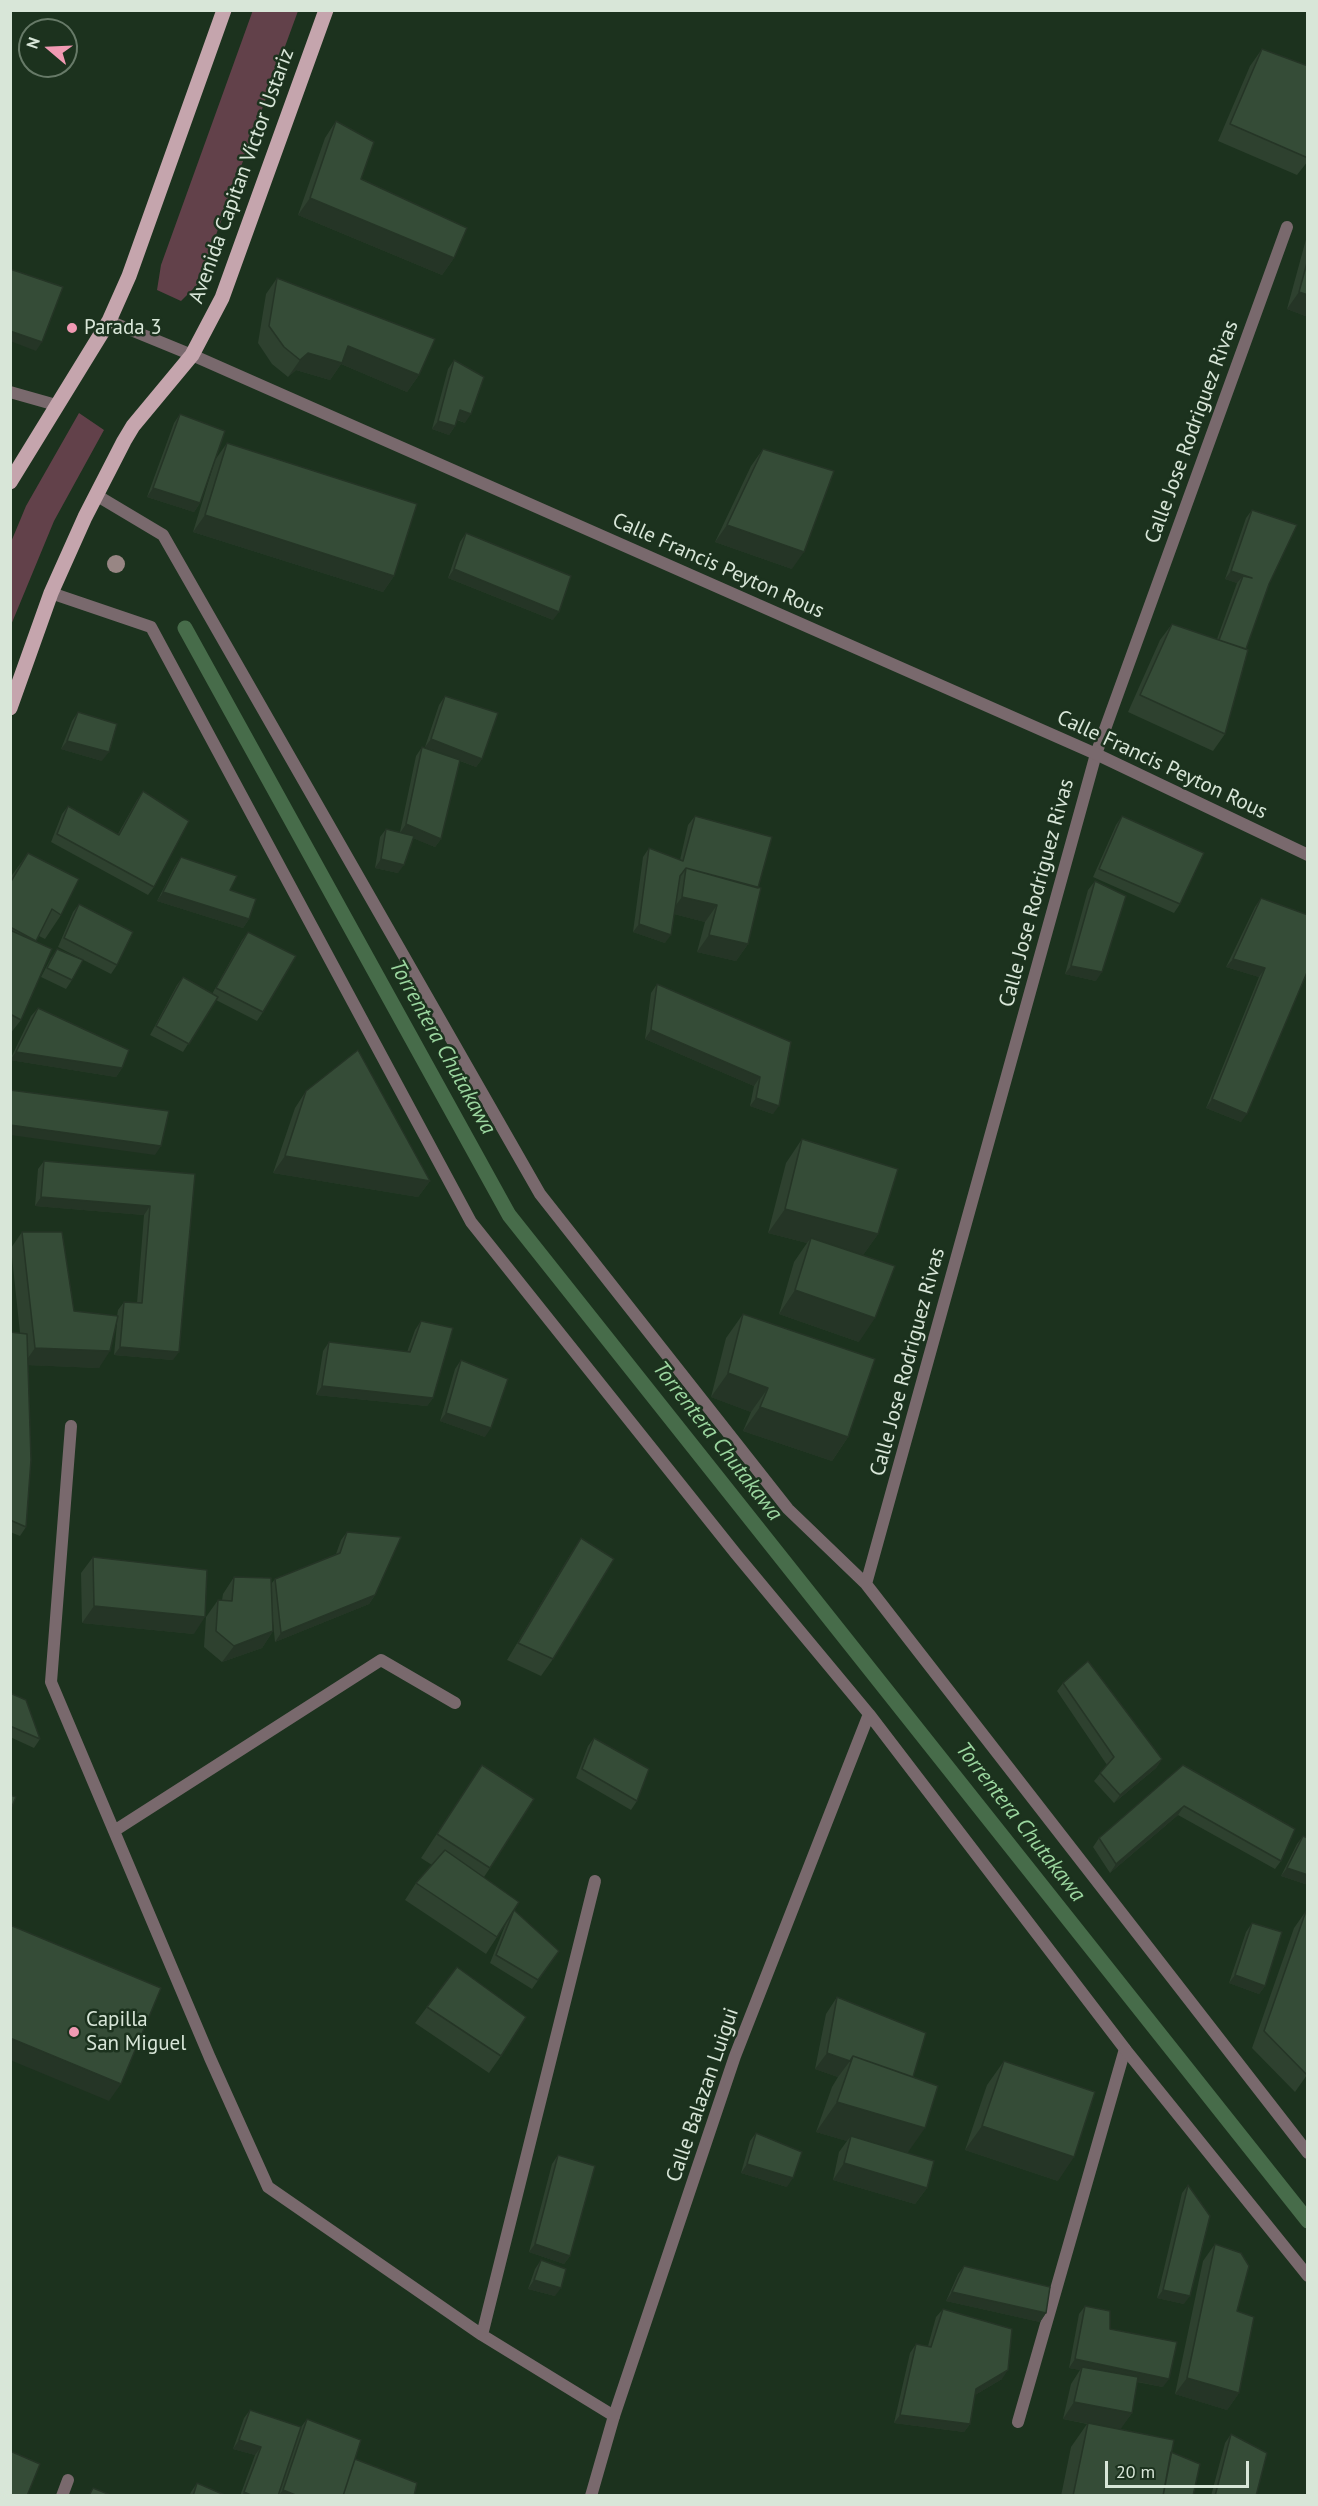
<!DOCTYPE html>
<meta charset="utf-8">
<style>
body{margin:0}
#map{position:relative;width:1318px;height:2506px;overflow:hidden;background:#1c321e;font-family:"PT Sans",sans-serif}
canvas{display:block}
.frame{position:absolute;inset:0;border:12px solid #d8e6d8;pointer-events:none}
.north{position:absolute;left:18px;top:18px;width:60px;height:60px;box-sizing:border-box;background:#1c321e;border:2px solid #677a68;border-radius:50%;rotate:289deg;font-size:16px;font-weight:700;line-height:24px;text-align:center;color:#d8e6d8}
.north::after{content:'';display:block;margin:auto;width:21px;height:27px;background:#f19ab3;clip-path:polygon(50% 0,100% 100%,50% 72%,0 100%)}
.scale{position:absolute;left:1105px;top:2461px;width:144px;height:27px;box-sizing:border-box;border:3px solid #d8e6d8;border-top:0;padding-left:8px;font-size:18px;line-height:21px;white-space:nowrap;color:#d8e6d8;-webkit-text-stroke:4px #1c321e;paint-order:stroke}
</style>
<div id="map">
<canvas width="1318" height="2506"></canvas>
<div class="frame"></div>
<div class="north">N</div>
<div class="scale">20 m</div>
</div>
<script>
const g = document.querySelector('canvas').getContext('2d');
g.lineJoin = 'round';
function paint(path, color) { g.fillStyle = color; g.fill(path, 'evenodd'); }
function stroke(path, color, width, dash) { g.strokeStyle = color; g.lineWidth = width; g.lineCap = dash ? 'butt' : 'round'; g.setLineDash(dash || []); g.stroke(path); }
function write(font, color, halo, rows, align = 'center') {
  g.font = font + ' "PT Sans",sans-serif'; g.lineWidth = 5; g.setLineDash([]); g.textBaseline = 'middle'; g.strokeStyle = halo; g.fillStyle = color; for (const [text, x, y, turn = 0] of rows) {
    g.save(); g.translate(x, y); g.rotate((+turn || 0) * Math.PI / 180); g.textAlign = isNaN(turn) ? turn : align; if (halo) g.strokeText(text, 0, 0); g.fillText(text, 0, 0); g.restore();
  }
}
paint(new Path2D(`
 M253 10 298 11 198 284 181 301 157 290 161 265Z
 M79 413 104 430 54 521 11 625V542L26 506Z`), '#62414a');
stroke(new Path2D(`
 M185 628 509 1215 1308 2221`), '#476c4a', 15);
stroke(new Path2D(`
 M71 1426 51 1682 210 2058 268 2187 482 2335 614 2416
 M114 1831 381 1660 455 1703
 M482 2335 595 1881
 M1018 2422 1125 2049
 M62 2496 68 2480`), '#79696d', 12);
stroke(new Path2D(`
 M10 392 56 405
 M96 495 163 535 540 1194 788 1509 866 1584 1308 2153
 M51 593 151 627 471 1222 736 1554 869 1714 1125 2049 1308 2276
 M866 1584 1096 754 1287 227
 M591 2496 614 2416 735 2056 869 1714`), '#79696d', 12);
stroke(new Path2D(`
 M109 321 192 355 1096 754 1308 855`), '#79696d', 12);
stroke(new Path2D(`
 M10 482 109 321 129 276 224 10
 M10 708 51 593 85 517 124 441 133 426 192 355 222 298 326 10`), '#c5a5ad', 15);
g.fillStyle = '#988684';
for (const [x, y] of [
 [116,564]
]) { g.beginPath(); g.arc(x, y, 9, 0, 2 * Math.PI); g.fill(); }
paint(new Path2D(`
 M1262 49 1308 66V161L1297 175 1218 141 1250 66Z
 M336 121 361 179 454 258 442 275 298 215 325 138Z
 M1308 232V317L1287 309Z
 M277 278 419 375 407 392 341 364 330 380 296 370 288 377 272 364 258 343 266 294Z
 M454 360 465 423 457 420 455 426 449 435 432 429 448 369Z
 M180 414 200 503 194 512 147 497 174 423Z
 M227 443 394 576 383 592 193 532 215 460Z
 M763 449 792 569 715 542 751 466Z
 M1252 510 1269 584 1246 649 1225 734 1213 751 1128 712 1160 640 1172 624 1217 639 1237 583 1225 579 1246 518Z
 M466 533 553 620 448 578 460 542Z
 M445 696 482 759 476 767 460 761 441 839 435 847 413 838 398 873 375 868 380 837 386 829 400 832 416 756 422 747 439 753 425 747 439 705Z
 M78 712 102 761 61 749 72 721Z
 M143 791 154 887 148 895 51 842 62 814 68 806 118 834 137 800Z
 M695 816 758 888 748 944 736 961 697 952 705 922 674 914 665 943 633 932 643 857 649 848 680 860 688 825Z
 M1122 816 1180 904 1174 913 1093 877 1116 825Z
 M28 853 61 915 45 939 39 936 36 942 21 1020 10 1034V878Z
 M181 857 230 890 249 919 243 928 157 901 175 866Z
 M1095 881 1096 981 1065 974 1088 890Z
 M1261 898 1308 915 1241 1122 1206 1108 1259 977 1226 967 1255 907Z
 M79 904 117 965 111 974 58 947 73 912Z
 M248 932 263 1012 257 1021 216 1000 183 1052 150 1035 177 985 183 977 212 994 242 940Z
 M57 949 72 980 66 989 41 977 51 958Z
 M657 984 791 1042 773 1114 750 1106 754 1086 645 1039 651 993Z
 M38 1008 122 1068 116 1077 10 1060 31 1016Z
 M306 1091 430 1181 418 1197 273 1173 295 1108Z
 M802 1139 878 1234 863 1255 859 1342 779 1314 794 1262 807 1243 768 1233 786 1163Z
 M44 1161 195 1174 173 1360 114 1355 117 1323 99 1368 28 1365 26 1527 20 1536 10 1532V1332L20 1333 11 1248 22 1232 74 1311 117 1316 118 1310 124 1302 137 1303 144 1215 35 1206 38 1169Z
 M743 1314 848 1437 832 1461 743 1431 751 1412 711 1397 726 1338Z
 M421 1321 433 1398 427 1406 316 1395 323 1351 329 1342 407 1352 415 1330Z
 M461 1360 485 1437 440 1421 455 1369Z
 M347 1532 375 1595 369 1604 275 1642 273 1622V1631L262 1648 222 1662 204 1647 206 1617 218 1600H222L223 1594 234 1577 271 1584 275 1579 336 1554 341 1540Z
 M581 1538 553 1659 541 1676 507 1660 570 1555Z
 M93 1557 194 1634 82 1623 81 1573Z
 M1063 1683 1162 1759 1156 1768 1114 1803 1094 1781 1107 1765 1057 1691Z
 M10 1693 40 1739 34 1748 10 1737Z
 M594 1738 637 1801 631 1810 576 1778 588 1746Z
 M482 1765 490 1868 484 1877 514 1911 559 1951 532 1989 490 1963 506 1923 486 1954 405 1900 416 1883 432 1865 421 1858Z
 M1183 1765 1281 1861 1275 1869 1178 1815 1110 1873 1093 1847 1099 1838Z
 M1303 1836 1308 1885 1281 1876 1297 1844Z
 M1306 1911 1307 2075 1295 2092 1252 2048 1294 1928Z
 M1252 1923 1265 1986 1259 1994 1229 1983 1246 1932Z
 M837 1997 913 2077 908 2153 927 2188 915 2204 833 2180 839 2152 847 2141 816 2132 832 2087 838 2077 815 2069 826 2014Z
 M427 2007 501 2056 489 2073 415 2023Z
 M1004 2061 1058 2181 965 2150 987 2085Z
 M756 2133 787 2187 741 2173 750 2141Z
 M558 2155 570 2256 564 2264 529 2252 552 2164Z
 M1188 2185 1184 2304 1157 2298 1182 2193Z
 M1215 2244 1237 2311 1239 2393 1227 2410 1175 2394 1203 2261Z
 M541 2260 555 2296 528 2289 535 2269Z
 M964 2266 1046 2313 1040 2322 946 2301 958 2274Z
 M1085 2306 1110 2329 1163 2387 1137 2382 1132 2413 1120 2429 1171 2452 1193 2496H1061L1071 2447 1087 2424 1063 2419 1071 2384 1080 2370 1069 2368 1079 2314Z
 M943 2309 1002 2379 975 2395 970 2424 964 2432 894 2423 910 2353 916 2344 928 2346 936 2317Z
 M250 2410 301 2427 307 2419 355 2459 414 2496H240L255 2455 233 2449 244 2418Z
 M1231 2434 1256 2496H1211L1225 2443Z
 M197 2483 227 2496H189L191 2492Z`), '#2e412f');
paint(new Path2D(`
 M310 198 454 258 442 275 298 215Z
 M1299 292 1308 295V317L1287 309Z
 M10 331 42 342 36 351 10 341Z
 M348 346 419 375 407 392 341 364 330 380 296 370 288 377 300 360 308 353Z
 M460 410 471 414 465 423 454 418Z
 M438 421 455 426 449 435 432 429Z
 M153 488 200 503 194 512 147 497Z
 M205 515 394 576 383 592 193 532Z
 M727 525 804 552 792 569 715 542Z
 M454 569 559 612 553 620 448 578Z
 M1231 571 1252 578 1243 576 1237 583 1225 579Z
 M431 739 482 759 476 767 425 747Z
 M67 741 109 752 102 761 61 749Z
 M406 824 441 839 435 847 400 833Z
 M381 859 404 865 398 873 375 868Z
 M163 892 249 919 243 928 157 901Z
 M682 897 717 905 705 922 670 913Z
 M639 924 671 935 665 943 633 932Z
 M709 935 748 944 736 961 697 952Z
 M1233 959 1265 968 1259 977 1226 967Z
 M1071 966 1102 972 1096 981 1065 974Z
 M651 1030 760 1077 754 1086 645 1039Z
 M16 1052 122 1068 116 1077 10 1060Z
 M756 1098 779 1106 773 1114 750 1106Z
 M1212 1099 1247 1114 1241 1122 1206 1108Z
 M10 1125 161 1146 155 1155 10 1135Z
 M285 1156 430 1181 418 1197 273 1173Z
 M41 1197 150 1206 144 1215 35 1206Z
 M785 1209 878 1234 861 1258 811 1238 807 1243 768 1233Z
 M795 1290 875 1318 859 1342 779 1314Z
 M120 1347 179 1352 173 1360 114 1355Z
 M35 1348 110 1351 99 1368 23 1365Z
 M728 1373 768 1388 751 1412 711 1397Z
 M322 1386 433 1398 427 1406 316 1395Z
 M760 1407 848 1437 832 1461 743 1431Z
 M446 1413 491 1428 485 1437 440 1421Z
 M375 1595 369 1604 275 1642 281 1633Z
 M94 1606 205 1617 194 1634 82 1623Z
 M273 1631 262 1648 222 1662 234 1646Z
 M1162 1759 1156 1768 1114 1803 1120 1795Z
 M1184 1806 1178 1815 1110 1873 1116 1864Z
 M1287 1868 1308 1875V1885L1281 1876Z
 M1235 1975 1265 1986 1259 1994 1229 1983Z
 M10 2038 121 2084 109 2101 10 2060Z
 M827 2053 850 2061 838 2077 815 2069Z
 M837 2102 925 2128 904 2158 851 2136 847 2141 816 2132Z
 M982 2126 1074 2157 1058 2181 965 2150Z
 M844 2163 927 2188 915 2204 833 2180Z
 M747 2164 793 2178 787 2187 741 2173Z
 M535 2244 570 2256 564 2264 529 2252Z
 M534 2280 561 2288 555 2296 528 2289Z
 M1163 2290 1190 2296 1184 2304 1157 2298Z
 M952 2292 1046 2313 1040 2322 946 2301Z
 M1075 2359 1169 2379 1163 2387 1082 2370V2367L1080 2370 1069 2368Z
 M1008 2370 1002 2379 970 2398 976 2389Z
 M1187 2378 1239 2393 1227 2410 1175 2394Z
 M1074 2402 1132 2413 1120 2430 1063 2419Z
 M900 2415 970 2424 964 2432 894 2423Z
 M239 2440 261 2447 255 2455 233 2449Z
 M283 2490 298 2496H278Z
 M244 2492 253 2496H242Z`), '#253526');
const building = new Path2D(`
 M1262 49 1308 66V158L1230 124Z
 M336 121 374 142 361 179 467 228 454 258 310 198Z
 M1308 259V295L1299 292Z
 M10 269 63 287 42 342 10 331Z
 M277 278 435 339 419 375 348 346 342 363 308 353 300 360 284 347 269 326Z
 M454 360 484 377 471 414 460 410 455 426 438 421Z
 M180 414 225 431 200 503 153 488Z
 M227 443 417 504 394 576 205 515Z
 M763 449 834 471 804 552 727 525Z
 M1252 510 1297 525 1269 584 1246 649 1219 640 1243 576 1252 578 1231 571Z
 M466 533 571 576 559 612 454 569Z
 M1172 624 1248 650 1225 734 1140 695Z
 M445 696 498 713 482 759 431 739Z
 M78 712 117 724 109 752 67 741Z
 M422 747 460 760 441 839 406 824Z
 M143 791 189 821 154 887 57 834 68 806 119 835Z
 M695 816 772 837 758 888 686 868 680 876 671 935 639 924 649 848 683 861Z
 M1122 816 1204 853 1180 904 1099 869Z
 M386 829 414 836 404 865 381 859Z
 M28 853 79 879 61 915 52 909 36 941 10 927V883Z
 M181 857 237 876 230 890 256 899 249 919 163 892Z
 M686 868 761 888 748 944 709 935 717 905 682 897Z
 M1095 881 1126 896 1102 972 1071 966Z
 M1261 898 1308 915V970L1247 1114 1212 1099 1265 968 1233 959Z
 M79 904 133 932 117 965 64 938Z
 M10 930 52 949 21 1020 10 1014Z
 M248 932 296 956 263 1012 216 988Z
 M57 949 83 960 72 980 47 968Z
 M183 977 218 997 189 1044 156 1026Z
 M657 984 791 1042 779 1106 756 1098 760 1077 651 1030Z
 M38 1008 129 1050 122 1068 16 1052Z
 M358 1050 430 1181 285 1156 306 1091Z
 M10 1090 169 1111 161 1146 10 1125Z
 M802 1139 898 1169 878 1234 785 1209Z
 M44 1161 195 1174 179 1352 120 1347 124 1302 142 1303 150 1206 41 1197Z
 M22 1232H62L74 1311 118 1316 110 1351 35 1348Z
 M811 1238 895 1266 875 1318 795 1290Z
 M743 1314 875 1359 848 1437 760 1407 768 1388 728 1373Z
 M421 1321 453 1328 433 1398 322 1386 329 1342 410 1352Z
 M10 1332 27 1334 31 1460 26 1527 10 1520Z
 M461 1360 508 1379 491 1428 446 1413Z
 M347 1532 401 1537 375 1595 281 1633 275 1579 340 1553Z
 M581 1538 614 1559 553 1659 518 1643Z
 M93 1557 207 1570 205 1617 94 1606Z
 M234 1577 271 1578 273 1631 234 1646 216 1631 218 1600 232 1601Z
 M1088 1661 1162 1759 1120 1795 1100 1773 1114 1757 1063 1683Z
 M10 1693 26 1700 40 1739 10 1726Z
 M594 1738 649 1769 637 1801 582 1769Z
 M482 1765 534 1799 490 1868 437 1834Z
 M1183 1765 1295 1829 1281 1861 1184 1806 1116 1864 1099 1838Z
 M10 1795 16 1797 10 1811Z
 M1303 1836 1308 1838V1875L1287 1868Z
 M445 1850 519 1902 497 1937 416 1883Z
 M514 1910 559 1951 538 1980 496 1955Z
 M1306 1911 1308 1912 1307 2075 1264 2031Z
 M1252 1923 1282 1932 1265 1986 1235 1975Z
 M10 1925 161 1988 121 2084 10 2038Z
 M457 1967 526 2017 501 2056 427 2007Z
 M837 1997 926 2033 913 2077 853 2056 850 2061 827 2053Z
 M853 2056 938 2086 925 2128 837 2102Z
 M1004 2061 1095 2092 1074 2157 982 2126Z
 M756 2133 802 2152 793 2178 747 2164Z
 M851 2136 934 2161 927 2188 844 2163Z
 M558 2155 595 2166 570 2256 535 2244Z
 M1188 2185 1210 2216 1190 2296 1163 2290Z
 M1215 2244 1241 2253 1249 2266 1237 2311 1254 2317 1239 2393 1187 2378Z
 M541 2260 566 2269 561 2288 534 2280Z
 M964 2266 1050 2287 1046 2313 952 2292Z
 M1085 2306 1110 2311V2329L1177 2342 1169 2379 1075 2359Z
 M943 2309 1012 2329 1008 2370 976 2389 970 2424 900 2415 916 2344 931 2347Z
 M1082 2367 1138 2377 1132 2413 1074 2402Z
 M250 2410 301 2427 278 2496H253L244 2492 261 2447 239 2440Z
 M307 2419 361 2440 343 2496H298L283 2490Z
 M1088 2423 1174 2440 1163 2496H1073Z
 M1231 2434 1267 2453 1256 2496H1215Z
 M10 2451 40 2464 27 2496H10Z
 M1171 2452 1200 2464 1193 2496H1163Z
 M355 2459 417 2483 414 2496H343Z
 M197 2483 227 2496H193Z
 M93 2488 113 2496H89Z`);
paint(building, '#354c37');
stroke(building, '#253526', 1.5);
for (const [x, y, r, color] of [
 [72,328,6,"#f19ab3"],
 [74,2032,6,"#f19ab3"]
]) { const dot = new Path2D(); dot.arc(x, y, r, 0, 2 * Math.PI); g.fillStyle = color; g.fill(dot); stroke(dot, '#1c321e', 2); }
write('21px', '#d8e6d8', '#1c321e', [
 ["Avenida Capitan Víctor Ustariz",242,176,-70],
 ["Calle Jose Rodriguez Rivas",1192,432,-70],
 ["Calle Francis Peyton Rous",718,566,24],
 ["Calle Francis Peyton Rous",1162,765,25],
 ["Calle Jose Rodriguez Rivas",1037,893,-75],
 ["Calle Jose Rodriguez Rivas",908,1362,-75],
 ["Calle Balazan Luigui",703,2095,-71]
]);
write('21px', '#d8e6d8', '#1c321e', [
 ["Parada 3",84,328],
 ["Capilla",86,2020],
 ["San Miguel",86,2044]
], 'left');
write('italic 22px', '#9bd69f', '#1c321e', [
 ["Torrentera Chutakawa",442,1047,61],
 ["Torrentera Chutakawa",717,1441,52],
 ["Torrentera Chutakawa",1020,1822,52]
]);
</script>
